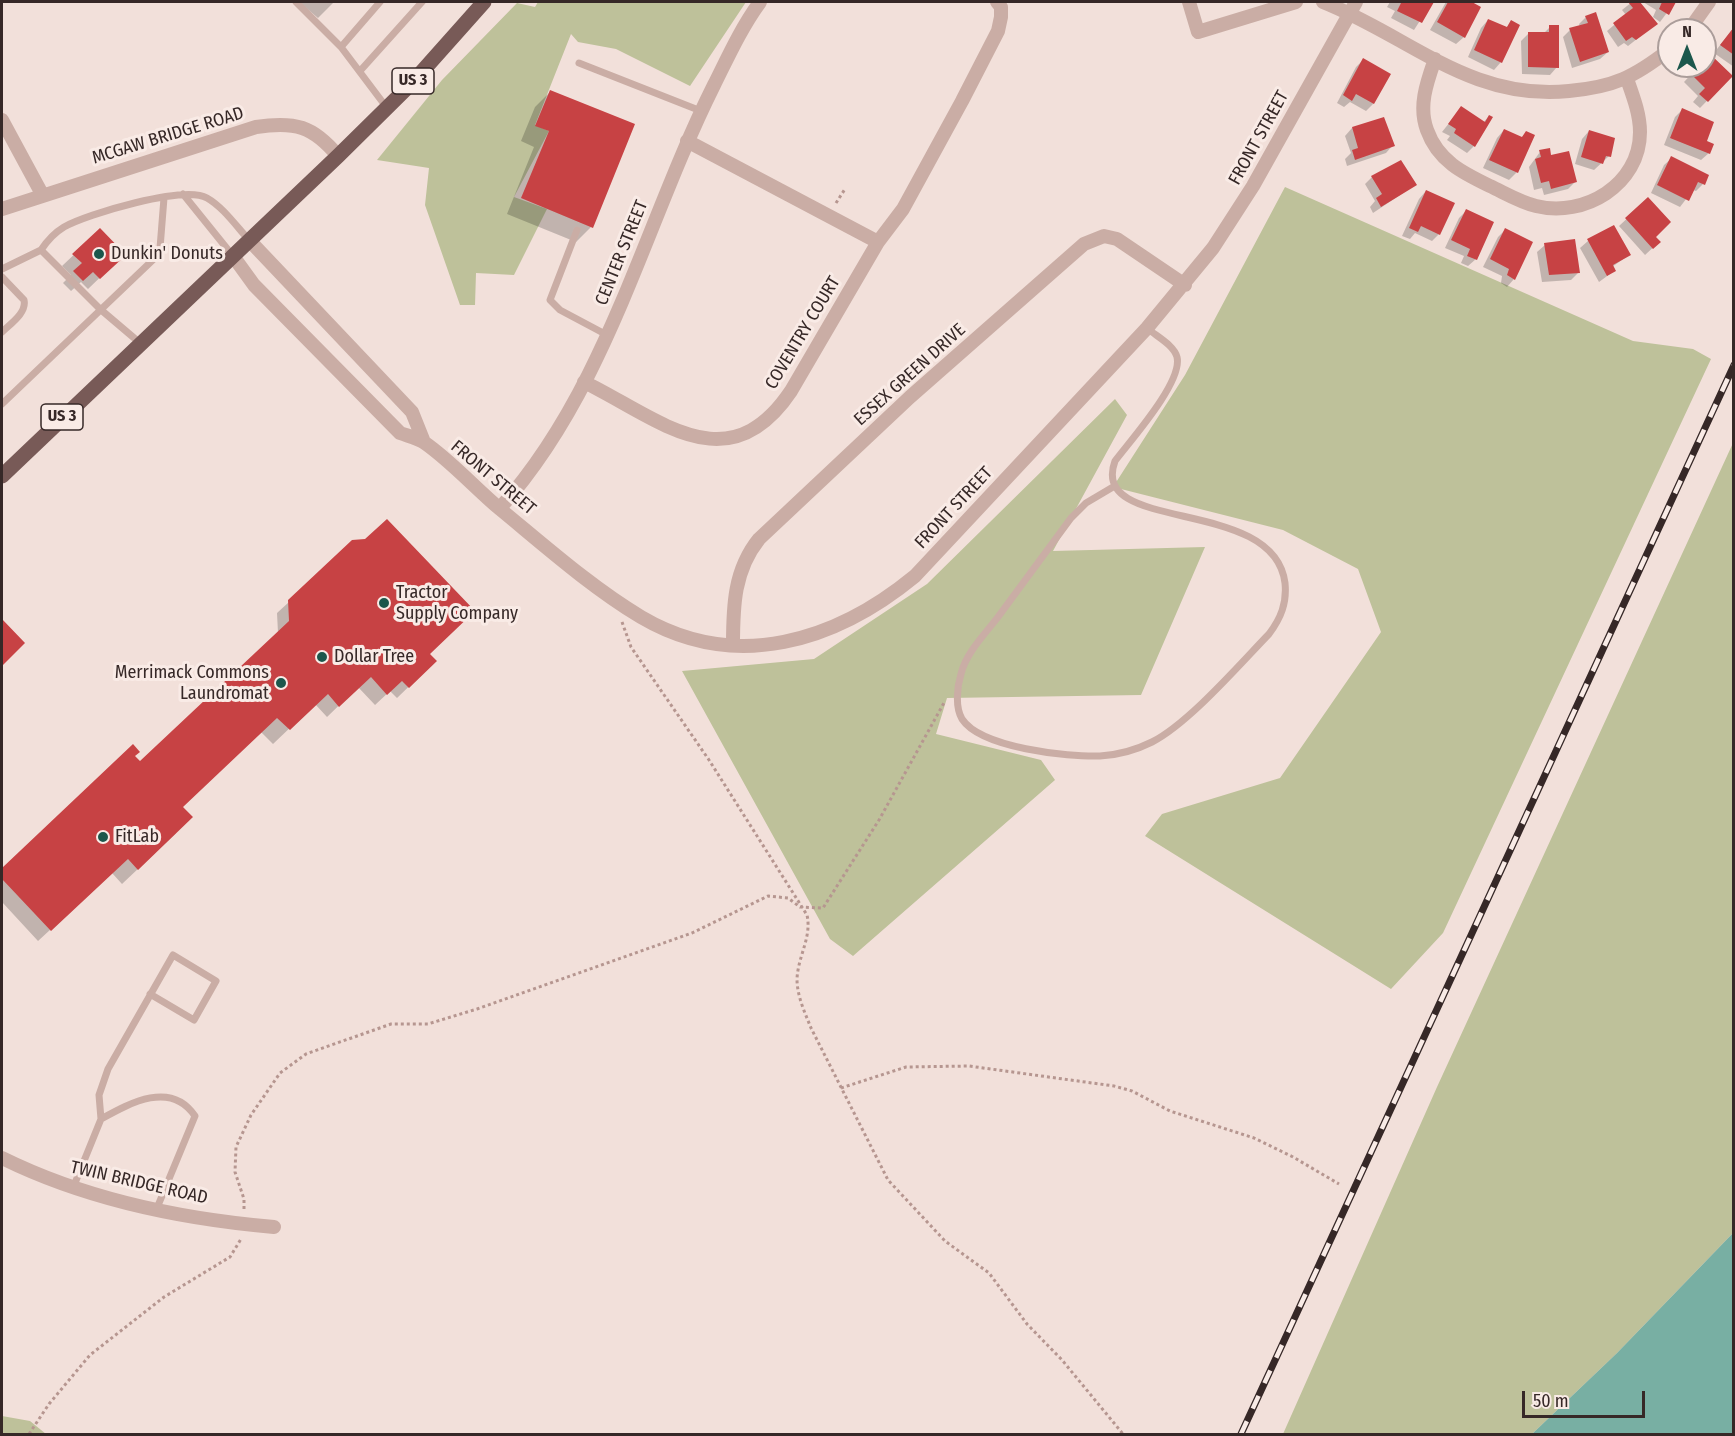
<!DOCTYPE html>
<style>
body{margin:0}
#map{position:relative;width:1735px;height:1436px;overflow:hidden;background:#f2e0da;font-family:"Fira Sans Condensed",sans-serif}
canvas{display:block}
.frame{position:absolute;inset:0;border:3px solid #362827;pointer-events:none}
.north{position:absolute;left:1657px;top:18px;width:60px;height:60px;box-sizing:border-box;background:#f9ebe6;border:2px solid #ab9d9a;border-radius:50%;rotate:0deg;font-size:16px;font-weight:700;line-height:24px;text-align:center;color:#362827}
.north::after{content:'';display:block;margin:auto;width:21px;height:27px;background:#1c574c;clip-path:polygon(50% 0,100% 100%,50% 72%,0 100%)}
.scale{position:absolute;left:1522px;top:1391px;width:123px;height:27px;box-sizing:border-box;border:3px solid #362827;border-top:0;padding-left:8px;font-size:18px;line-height:21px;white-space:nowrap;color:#362827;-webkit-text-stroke:4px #f9ebe6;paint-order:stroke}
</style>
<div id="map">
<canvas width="1735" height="1436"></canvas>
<div class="frame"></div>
<div class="north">N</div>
<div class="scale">50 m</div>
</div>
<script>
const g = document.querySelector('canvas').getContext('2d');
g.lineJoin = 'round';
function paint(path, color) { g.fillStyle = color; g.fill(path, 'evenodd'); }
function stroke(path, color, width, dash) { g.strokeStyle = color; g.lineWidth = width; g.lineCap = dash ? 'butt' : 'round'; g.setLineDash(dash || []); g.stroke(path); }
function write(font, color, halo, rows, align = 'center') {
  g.font = font + ' "Fira Sans Condensed",sans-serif'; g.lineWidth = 6; g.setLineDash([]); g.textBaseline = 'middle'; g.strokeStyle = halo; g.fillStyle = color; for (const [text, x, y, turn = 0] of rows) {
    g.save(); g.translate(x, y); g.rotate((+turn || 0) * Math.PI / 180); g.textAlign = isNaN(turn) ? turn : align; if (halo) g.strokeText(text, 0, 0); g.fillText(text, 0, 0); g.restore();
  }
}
paint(new Path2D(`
 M538 2H746L690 86 616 49 578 42 571 34 535 125 549 131 514 197 547 209 514 275 476 273 475 305H460L425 205 429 168 377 160 442 80 517 3 535 7Z
 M1285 187 1633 341 1693 349 1711 359 1443 933 1391 989 1145 836 1162 814 1280 778 1381 632 1358 569 1283 530 1113 487 1185 375Z
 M1115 399 1127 415 1053 551 1205 547 1141 695 947 698 936 734 1041 760 1055 780 853 956 830 939 682 671 814 659 927 584Z
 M1733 443V1233L1617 1353 1532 1434H1283L1437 1087Z
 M2 1416 30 1421 46 1434H2Z`), '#bec19a');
paint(new Path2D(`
 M1733 1233V1434H1532L1617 1353Z`), '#78afa3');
paint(new Path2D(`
 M299 2H334L318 18Z
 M1390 2H1432L1414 30 1391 18 1395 11 1387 7Z
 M1446 2H1469L1479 7 1464 37 1456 44 1430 30Z
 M1632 2H1638L1656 24 1628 46 1624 43 1618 47 1607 31 1626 15 1622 10Z
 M1643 2H1675L1660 22 1653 17 1656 10Z
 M1586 17 1608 52 1600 59 1572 68 1563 37 1570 30 1580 27 1579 24Z
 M1488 20 1506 28 1511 22 1501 62 1494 70 1468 57 1481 28Z
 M1550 27 1557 67 1550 75 1522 74 1521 41 1528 34H1543Z
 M1734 27V67L1714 53Z
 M1363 60 1389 74 1373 104 1366 111 1350 102 1344 107 1337 103 1356 67Z
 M1705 61 1731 76 1700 108 1693 102 1698 96 1684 82 1699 66H1705Z
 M550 92 591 227 576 242 507 214 534 147 521 141 535 107Z
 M1461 108 1483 123 1489 116 1474 146 1467 153 1447 140 1450 136 1442 132Z
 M1682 110 1709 153 1701 160 1664 145 1675 117Z
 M1383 119 1393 145 1386 153 1347 166 1345 159 1351 153 1345 136 1352 128Z
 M1504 130 1521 138 1526 133 1533 136 1517 172 1509 180 1483 168 1497 138Z
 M1589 131 1609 156 1594 170 1575 164 1582 139Z
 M1540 152 1550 156 1575 182 1568 189 1544 195 1542 188 1534 190 1529 167Z
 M1672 158 1703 184 1696 191 1693 190 1680 207 1651 193 1664 165Z
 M1372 177 1415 185 1373 213 1370 207 1375 201 1365 184Z
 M1426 191 1439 234 1432 241 1415 233 1410 239 1402 236 1419 199Z
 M1648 199 1654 237 1659 242 1645 255 1619 226Z
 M1466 211 1476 259 1468 266 1461 263 1464 256 1445 248 1459 218Z
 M1614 227 1629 255 1612 267 1614 271 1599 282 1580 248 1588 241Z
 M100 230 112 266 88 289 81 282 71 291 63 283 71 275 62 266Z
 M1505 230 1531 243 1514 279 1507 287 1501 283 1502 276 1483 267 1498 237Z
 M1545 245 1578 273 1571 280 1542 282 1537 252Z
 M289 602 428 654 424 672 397 698 390 691 375 705 358 687 327 717 315 704 273 744 261 732 181 807 176 833 122 884 112 873 38 941 2 902V870L133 746V756L140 763 278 633 277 613Z
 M2 621 23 643 2 665Z`), '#0003');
paint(new Path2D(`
 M1397 2H1434L1422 23 1397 11 1401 3Z
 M1448 2H1472L1481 7 1465 38 1437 22Z
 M1628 2H1640L1658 24 1636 40 1632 37 1626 41 1613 23 1633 8Z
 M1662 2H1676L1669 15 1659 9Z
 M1596 12 1609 52 1580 62 1569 28 1588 23 1585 16Z
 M1488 19 1507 27 1511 20 1520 25 1502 63 1474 50Z
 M1549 25H1559V68L1528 67V32H1549Z
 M1734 27V55L1720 45Z
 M1710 54 1733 76 1708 102 1699 94 1705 88 1690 73 1697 66H1705V58Z
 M1363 58 1391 74 1374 104 1356 94 1352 101 1343 95Z
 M550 90 635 124 593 228 521 198 549 131 535 126Z
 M1461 106 1485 122 1489 115 1493 117 1475 147 1454 133 1456 129 1448 124Z
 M1682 108 1714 122 1707 141 1714 144 1710 154 1670 138Z
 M1384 117 1395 146 1355 160 1352 150 1358 148 1352 127Z
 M1504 129 1522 137 1526 131 1535 135 1518 173 1489 160Z
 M1589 130 1615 138 1611 157 1606 156 1603 164 1581 157Z
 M1550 148 1551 155 1569 151 1577 182 1551 189 1549 181 1541 183 1535 159 1541 157 1539 150Z
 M1671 156 1709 175 1705 185 1698 182 1689 201 1657 185Z
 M1401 160 1417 185 1381 207 1376 198 1382 194 1371 176Z
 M1426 190 1455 203 1440 235 1421 226 1418 232 1409 228Z
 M1648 197 1671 222 1656 237 1661 242 1653 249 1625 218Z
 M1466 209 1494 222 1477 260 1467 256 1470 249 1451 240Z
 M1614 225 1631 255 1613 265 1616 271 1607 276 1587 239Z
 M100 228 126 255 100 279 93 272 83 281 73 271 82 263 72 254Z
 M1505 228 1533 242 1515 280 1507 275 1509 269 1490 259Z
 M1575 239 1580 273 1549 275 1544 243Z
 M387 519 475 611 430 654 437 661 409 688 402 681 387 695 371 677 339 707 328 694 290 730 277 718 183 807 193 817 138 870 128 859 51 931 2 879V868L133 744 140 752 135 756 140 761 289 621 288 600 352 540 365 539Z
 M2 619 25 643 2 666Z`), '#c74244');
stroke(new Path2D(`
 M836 203 845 189
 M622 622 631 647 709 760 807 915C812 937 798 956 797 979 797 996 805 1013 811 1028L888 1180 945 1241 989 1273 1027 1324 1062 1360 1123 1434
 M841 1088 906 1067 969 1066 1114 1086 1132 1091 1170 1111 1254 1138 1293 1157 1339 1184
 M244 1209V1199L235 1172 236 1147 251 1115 280 1073 306 1054 391 1024H428L477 1009 692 933 768 896 788 898 800 907 823 908 879 820 945 701
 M29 1434 49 1404 90 1355 164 1297 230 1257 241 1239`), '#b69690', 3, [3, 3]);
stroke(new Path2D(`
 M296 2 341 47
 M380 2 341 47 387 108
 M579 63 701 111
 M360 71 422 2
 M183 194 233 256
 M577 230 550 300 560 310 607 335
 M41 250C47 241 54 233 64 227 87 214 184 185 207 198 223 207 237 227 249 240
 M2 269 41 250 100 309 140 343
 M2 277 24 300C27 313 10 324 2 332
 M2 404 157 256 160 248 164 198
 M1113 487 1086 503 1071 518C1047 551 1022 584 998 617 985 634 966 653 961 674 957 687 955 707 962 719 981 748 1067 757 1100 756 1118 755 1136 750 1152 742 1189 723 1239 665 1269 634 1281 618 1287 603 1285 583 1274 495 1088 535 1115 461 1130 441 1183 382 1177 357 1174 345 1156 336 1147 328
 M101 1119C130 1103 171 1080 195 1116L157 1208
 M73 1188 101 1119 99 1095 108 1069 173 955 216 981 194 1020 150 994`), '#caada5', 7);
stroke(new Path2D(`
 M1189 2 1198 32 1296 2
 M1323 2C1409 36 1470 101 1569 91 1614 87 1634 77 1669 50
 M1689 30 1709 2
 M1435 59C1427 82 1418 106 1427 130 1438 161 1463 173 1490 186 1505 193 1520 202 1536 206 1584 218 1640 185 1640 132 1640 114 1633 96 1627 79
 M2 120 42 194
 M687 141 878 242
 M2 209 256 127C295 121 313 126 338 156
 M249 240 412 412 424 442
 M233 256 254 285 400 433C408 436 418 438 425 443 452 462 475 488 500 509 545 546 591 587 641 617 736 673 836 641 915 576L1147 328 1213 248 1253 186 1356 2
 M584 382C658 418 728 485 791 391L878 242 903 209 962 101 998 31 1001 17V7L997 2
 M500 508C607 389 644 225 714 85 728 57 741 28 760 2
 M733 645C733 606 734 570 759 539L910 397 1084 244 1104 236 1117 239 1185 285
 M2 1158C85 1199 181 1219 274 1227`), '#caada5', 14);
stroke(new Path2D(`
 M2 476 338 156 411 84 484 2`), '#785a57', 15);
const rail = new Path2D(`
 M1241 1434 1734 365`);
stroke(rail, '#362827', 7);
stroke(rail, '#f9ebe6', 4.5, [14]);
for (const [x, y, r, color] of [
 [99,254,6,"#1c574c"],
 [384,603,6,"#1c574c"],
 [322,657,6,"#1c574c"],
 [281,683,6,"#1c574c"],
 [103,837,6,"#1c574c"]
]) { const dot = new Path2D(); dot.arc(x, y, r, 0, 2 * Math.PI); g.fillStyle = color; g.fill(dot); stroke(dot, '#f9ebe6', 2); }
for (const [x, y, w] of [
 [413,81,42],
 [62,417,42]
]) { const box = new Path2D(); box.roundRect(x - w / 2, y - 13, w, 26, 4.5); g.fillStyle = '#f9ebe6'; g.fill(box); stroke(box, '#362827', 1.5); }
write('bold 16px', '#362827', null, [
 ["US 3",413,81],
 ["US 3",62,417]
]);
write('18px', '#362827', '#f9ebe6', [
 ["MCGAW BRIDGE ROAD",168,136,-17],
 ["FRONT STREET",1259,138,-61],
 ["CENTER STREET",622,253,-68],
 ["COVENTRY COURT",803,333,-59],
 ["ESSEX GREEN DRIVE",910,375,-42],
 ["FRONT STREET",493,478,40],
 ["FRONT STREET",954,508,-47],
 ["TWIN BRIDGE ROAD",139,1183,13]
]);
write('18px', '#362827', '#f9ebe6', [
 ["Dunkin' Donuts",111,254],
 ["Tractor",396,593],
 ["Supply Company",396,614],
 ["Dollar Tree",334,657],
 ["Merrimack Commons",269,673,"right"],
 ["Laundromat",269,694,"right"],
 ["FitLab",115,837]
], 'left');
</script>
